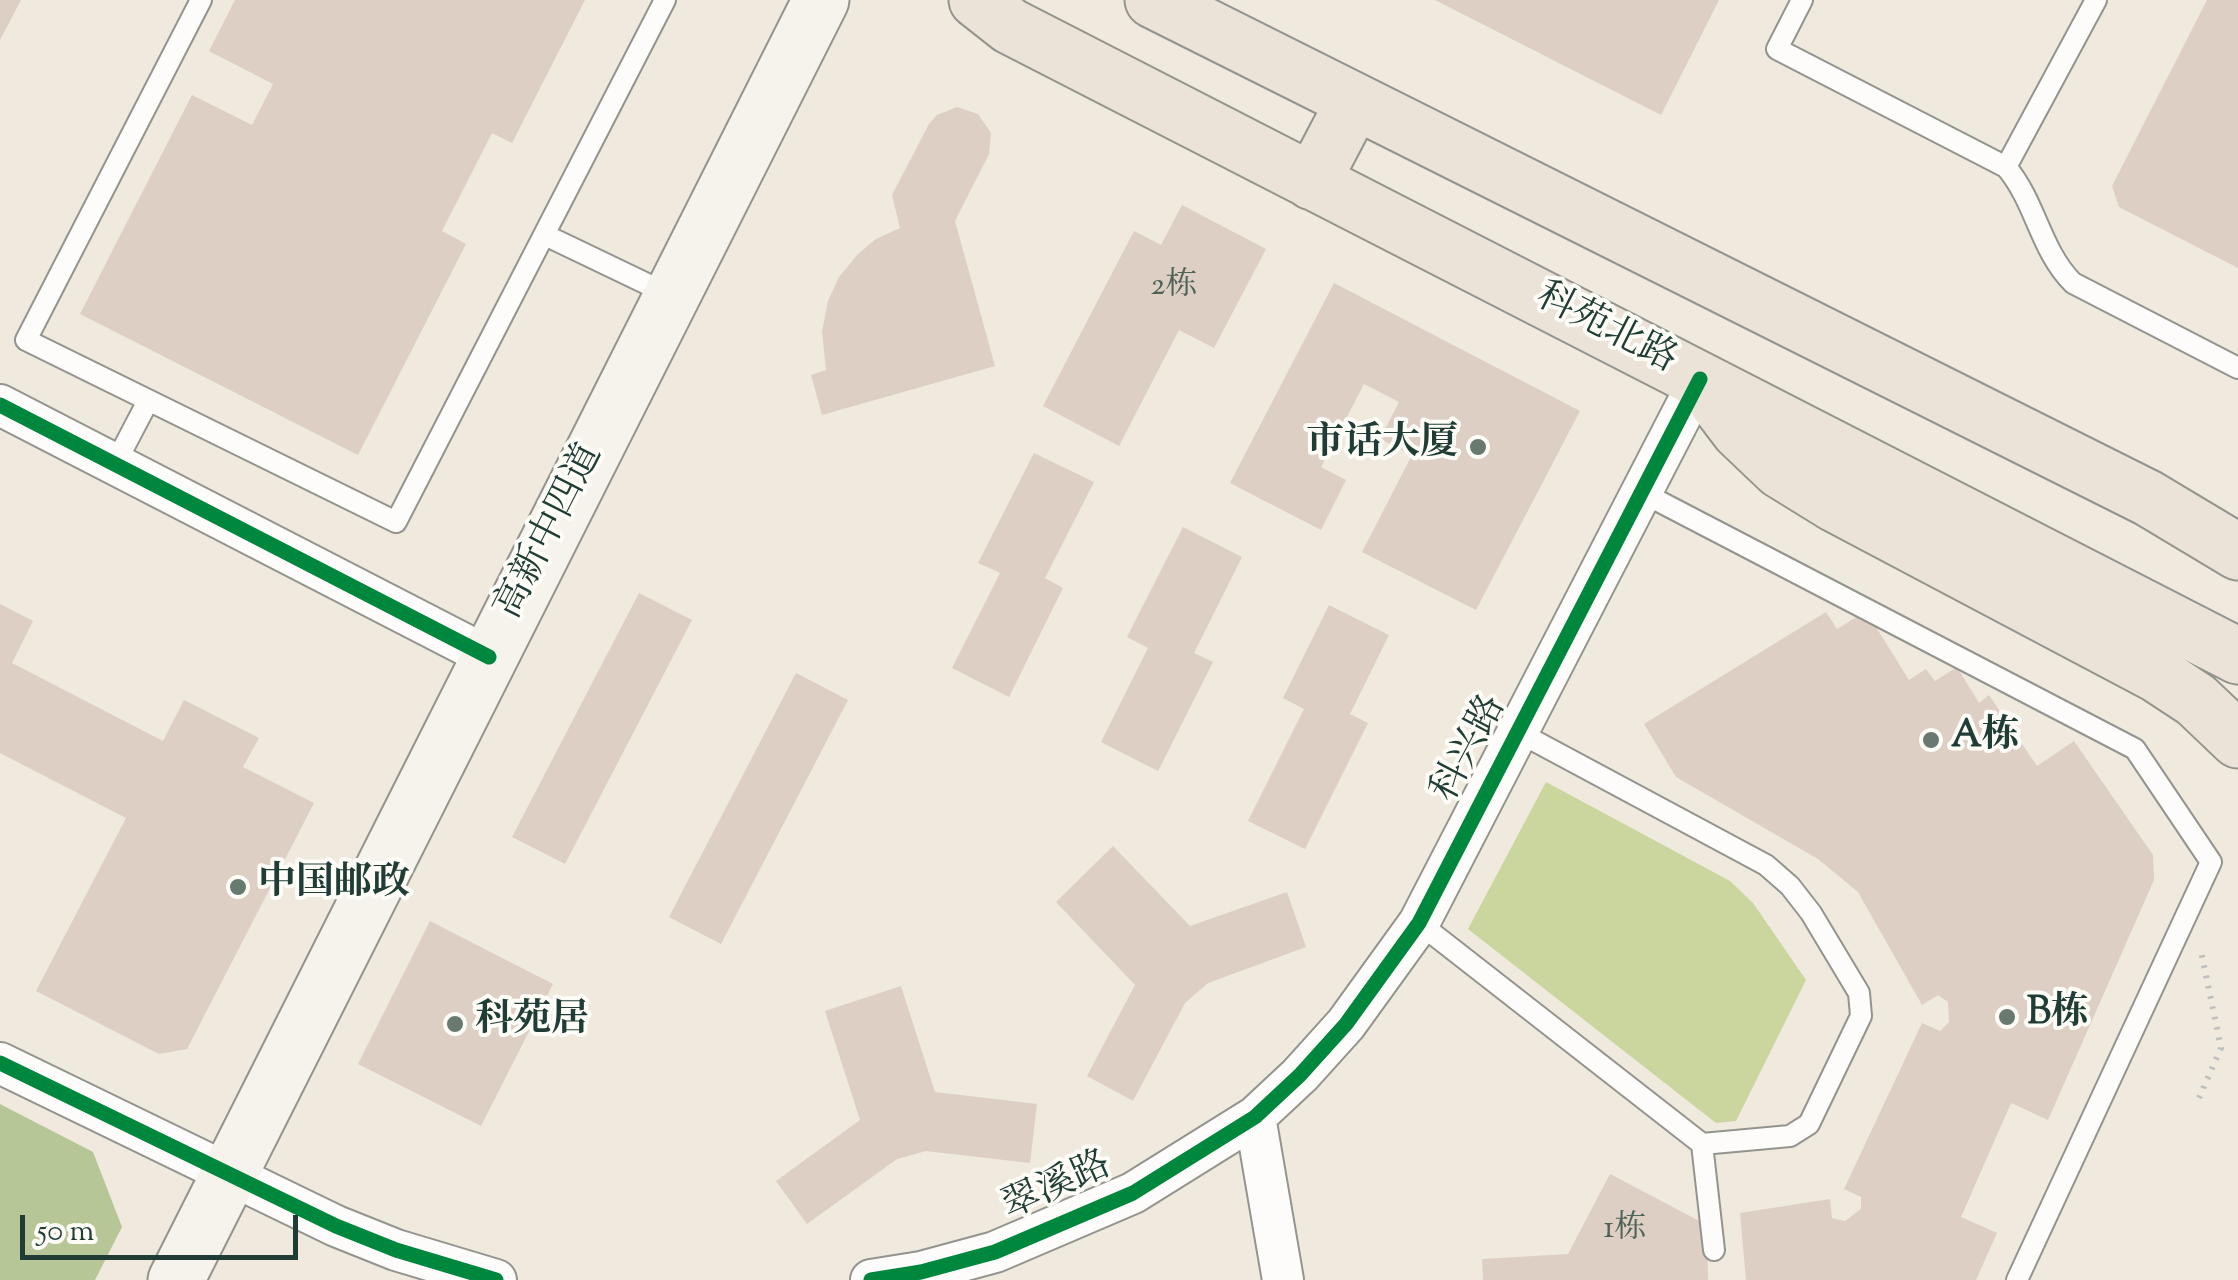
<!DOCTYPE html>
<meta charset="utf-8">
<style>
body{margin:0}
#map{position:relative;width:2238px;height:1280px;overflow:hidden;background:#efe9de;font-family:"Sorts Mill Goudy",serif}
canvas{display:block}
.scale{position:absolute;left:20px;top:1215px;width:278px;height:45px;box-sizing:border-box;border:5px solid #1f3d34;border-top:0;padding-left:12px;font-size:30px;line-height:35px;white-space:nowrap;color:#1f3d34;-webkit-text-stroke:8px #fdfcf7;paint-order:stroke}
</style>
<div id="map">
<canvas width="2238" height="1280"></canvas>
<div class="scale">50 m</div>
</div>
<script>
const g = document.querySelector('canvas').getContext('2d');
g.lineJoin = 'round';
function paint(path, color) { g.fillStyle = color; g.fill(path, 'evenodd'); }
function stroke(path, color, width, dash) { g.strokeStyle = color; g.lineWidth = width; g.lineCap = dash ? 'butt' : 'round'; g.setLineDash(dash || []); g.stroke(path); }
function write(font, color, halo, rows, align = 'center') {
  g.font = font + ' "Sorts Mill Goudy","Noto Serif SC",serif'; g.lineWidth = 8; g.setLineDash([]); g.textBaseline = 'middle'; g.strokeStyle = halo; g.fillStyle = color; for (const [text, x, y, turn = 0] of rows) {
    g.save(); g.translate(x, y); g.rotate((+turn || 0) * Math.PI / 180); g.textAlign = isNaN(turn) ? turn : align; if (halo) g.strokeText(text, 0, 0); g.fillText(text, 0, 0); g.restore();
  }
}
paint(new Path2D(`
 M1546 782 1730 881 1753 903 1806 980 1736 1121 1716 1123 1468 929Z`), '#cbd59e');
paint(new Path2D(`
 M0 1104 93 1152 122 1227 95 1280H0Z`), '#b7c697');
paint(new Path2D(`
 M0 0H21L0 40Z
 M235 0H585L512 143 492 133 442 231 466 244 358 455 80 314 192 95 252 125 273 84 209 51Z
 M1435 0H1719L1661 115Z
 M2207 0H2238V268L2119 207 2112 186Z
 M957 107 978 114 991 133 989 154 955 221 995 366 822 415 811 375 826 370 822 332 828 301 839 277 858 254 876 239 900 228 892 195 929 124 937 115Z
 M1182 205 1266 249 1214 348 1179 330 1119 446 1043 406 1134 231 1161 245Z
 M1334 283 1580 411 1476 610 1362 552 1412 455 1380 439 1399 402 1364 384 1321 467 1346 480 1321 530 1230 483Z
 M1034 453 1094 482 1045 578 1063 588 1009 697 952 668 1000 573 978 563Z
 M1183 527 1242 557 1194 653 1213 662 1158 771 1101 742 1148 648 1127 637Z
 M639 593 692 620 565 864 512 837Z
 M0 604 33 621 12 663 163 741 184 700 259 738 243 767 314 803 187 1049 159 1054 36 991 126 818 0 753Z
 M1329 605 1389 635 1350 714 1368 723 1305 849 1248 821 1304 709 1283 698Z
 M1866 611 1909 680 1926 669 1935 681 1957 667 1979 703 1989 695 2037 766 2074 741 2153 855 2154 880 2048 1120 2011 1103 1961 1217 1997 1233 1976 1280H1746L1740 1213 1830 1199 1832 1218 1845 1221 1861 1209V1197L1844 1189 1922 1023 1940 1031 1949 1022 1948 1002 1938 995 1922 1005 1858 892 1818 859 1676 777 1644 724 1826 612 1837 629Z
 M796 673 848 700 721 944 669 917Z
 M1113 846 1190 926 1287 892 1306 947 1208 983 1185 1003 1133 1101 1087 1076 1135 985 1056 902Z
 M430 921 553 984 481 1126 358 1064Z
 M901 986 935 1092 1037 1104 1030 1163 926 1151 897 1159 807 1224 776 1181 860 1120 825 1011Z
 M1610 1174 1707 1225 1708 1280H1483L1482 1259 1568 1254Z`), '#decfc4');
const lane = new Path2D(`
 M201 0 26 340 396 522 665 0
 M1802 0 1777 49 2006 167C2036 202 2040 250 2073 283L2238 368
 M2006 167 2096 0
 M545 235 670 295
 M115 464 148 401
 M1643 493 2135 749 2211 862 2017 1280
 M1518 732 1766 865 1790 886 1811 913 1859 993 1861 1016 1809 1124 1790 1136 1702 1144
 M1419 923 1702 1144 1714 1250`);
const street = new Path2D(`
 M0 405 489 657
 M0 1063 336 1226 396 1250 496 1280
 M1255 1117 1283 1280
 M871 1280 921 1272 995 1252 1133 1193 1255 1117 1300 1075 1346 1024 1419 923 1700 379`);
const secondary = new Path2D(`
 M176 1280 821 0`);
const primary = new Path2D(`
 M977 0 1010 26 2238 656
 M1153 0 2148 498 2238 552
 M1312 182 1354 102
 M1717 402 1739 431 1780 470 1835 504 2158 675 2196 700 2238 740`);
stroke(lane, '#93948d', 24);
stroke(street, '#93948d', 44);
stroke(secondary, '#93948d', 59);
stroke(primary, '#93948d', 59);
stroke(new Path2D(`
 M2199 1098 2221 1048 2201 951`), '#bec0bd', 6, [2.5, 8]);
stroke(lane, '#fdfcfa', 20);
stroke(street, '#fdfcfa', 40);
stroke(secondary, '#f6f2ec', 55);
stroke(primary, '#ebe3d7', 55);
stroke(new Path2D(`
 M0 405 489 657
 M0 1063 336 1226 396 1250 496 1280
 M871 1280 921 1272 995 1252 1133 1193 1255 1117 1300 1075 1346 1024 1419 923 1700 379`), '#00873e', 15);
for (const [x, y, r, color] of [
 [1478,447,10,"#687970"],
 [1931,740,10,"#687970"],
 [238,887,10,"#687970"],
 [2007,1017,10,"#687970"],
 [455,1024,10,"#687970"]
]) { const dot = new Path2D(); dot.arc(x, y, r, 0, 2 * Math.PI); g.fillStyle = color; g.fill(dot); stroke(dot, '#fdfcf7', 4); }
write('32px', '#4f6258', null, [
 ["2栋",1174,289],
 ["1栋",1625,1232]
]);
write('38px', '#1f3d34', '#fdfcf7', [
 ["科苑北路",1605,331,27],
 ["高新中四道",552,533,-63],
 ["科兴路",1472,750,-62],
 ["翠溪路",1058,1189,-24]
]);
write('bold 38px', '#1f3d34', '#fdfcf7', [
 ["市话大厦",1458,447,"right"],
 ["A栋",1951,740],
 ["中国邮政",258,887],
 ["B栋",2027,1017],
 ["科苑居",475,1024]
], 'left');
</script>
